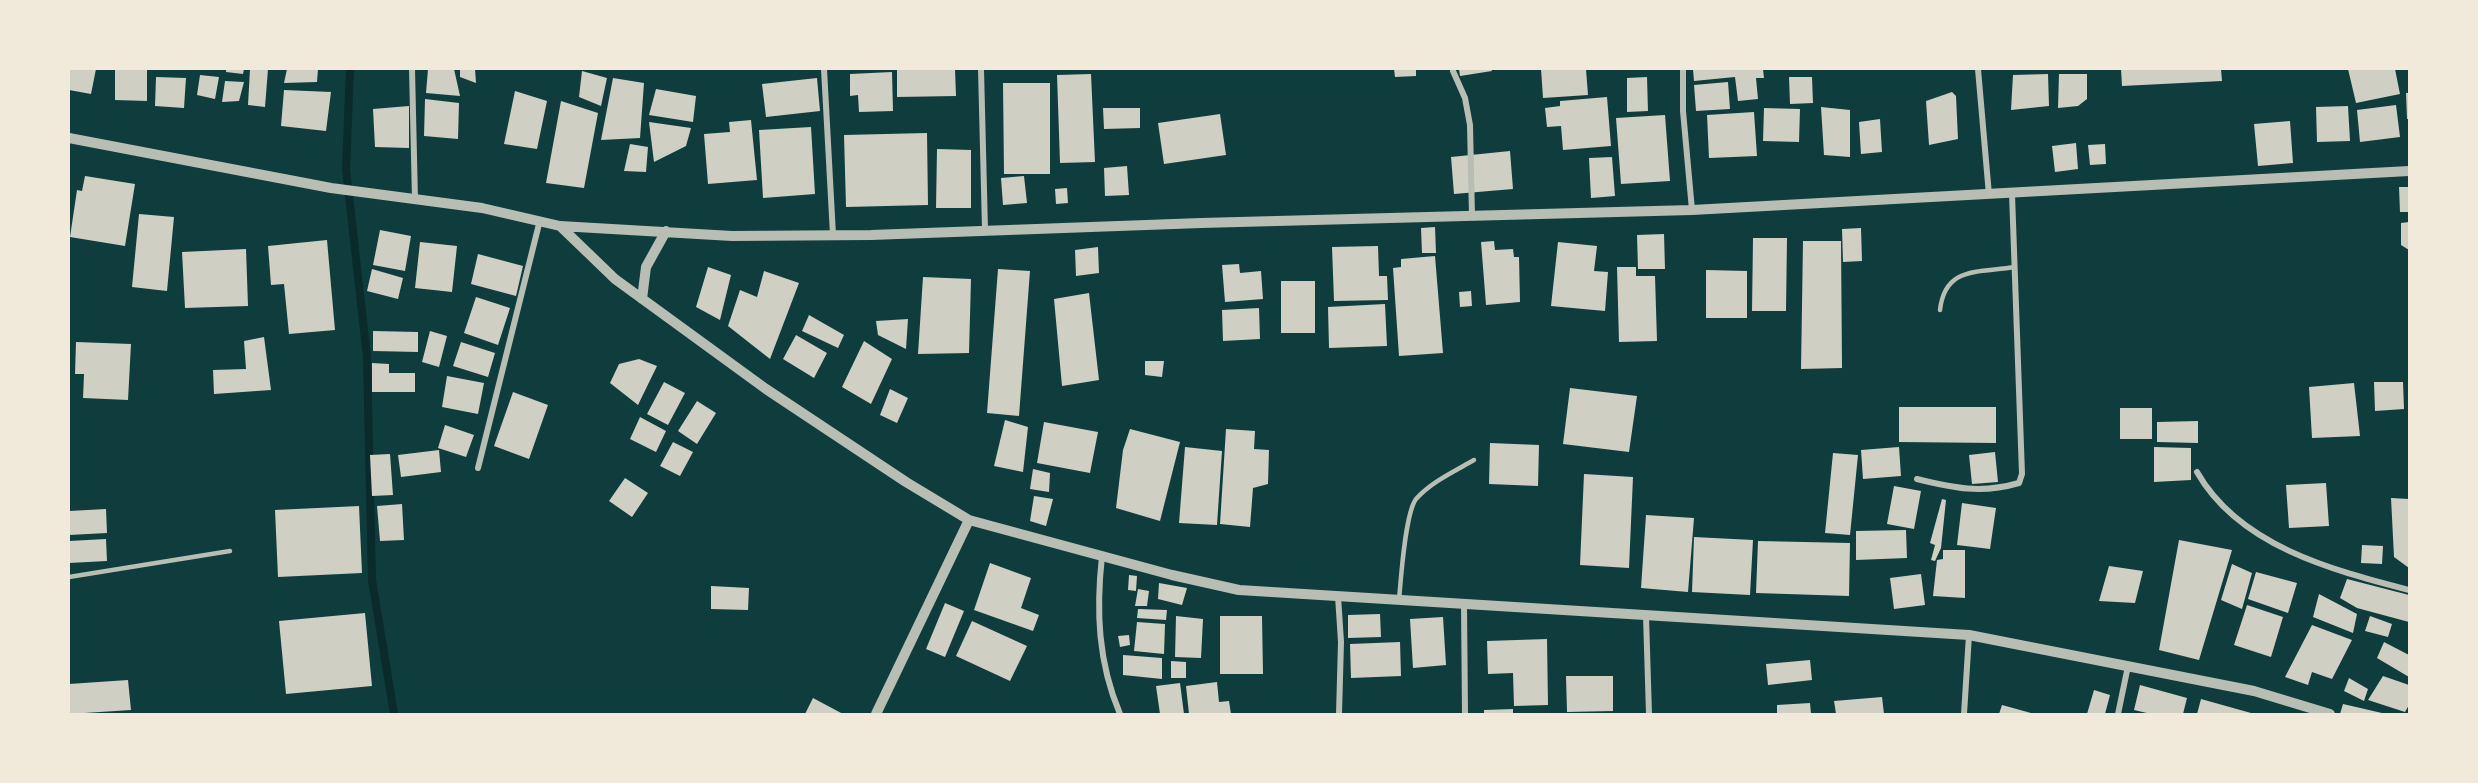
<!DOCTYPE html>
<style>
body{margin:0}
#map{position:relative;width:2478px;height:783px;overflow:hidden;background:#0f3d3e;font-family:"Playfair Display",serif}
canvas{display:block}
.frame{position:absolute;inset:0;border:70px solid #f1e9da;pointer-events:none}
</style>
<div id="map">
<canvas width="2478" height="783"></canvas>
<div class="frame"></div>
</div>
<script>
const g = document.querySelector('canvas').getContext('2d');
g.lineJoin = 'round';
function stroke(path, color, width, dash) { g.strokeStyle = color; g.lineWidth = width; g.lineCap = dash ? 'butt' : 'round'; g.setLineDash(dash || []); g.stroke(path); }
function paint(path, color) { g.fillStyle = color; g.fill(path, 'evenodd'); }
stroke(new Path2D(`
 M350 69 346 169 367 357 372 580 394 714`), '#0a2a2b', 8);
paint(new Path2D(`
 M69 69H96L91 94 69 90Z
 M115 69H147V101L115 100Z
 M226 69H244L243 74 226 72Z
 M250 69H268L265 107 248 105Z
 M287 69H318L317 82 284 83Z
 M428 69H454L460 96 426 93Z
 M460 69H475L476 83 460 77Z
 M897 69H955L956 96 897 97Z
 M1394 69H1416V76L1395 77Z
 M1459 69H1491L1492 71 1460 76Z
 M1541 69H1586L1588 95 1543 98Z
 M1693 69H1763L1764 78H1756L1758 99 1738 101 1735 77 1694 81Z
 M2121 69H2221L2222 81 2122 86Z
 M2348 69H2395L2400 94 2356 103Z
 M582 71 607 78 601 106 579 97Z
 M892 72 893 111 859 112 858 95 850 96V74Z
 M1091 74 1095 162 1060 163 1057 75Z
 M2048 74 2049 106 2011 110 2013 75Z
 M2059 74H2087V99L2078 106 2058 108Z
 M200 75 219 77 215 99 197 95Z
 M156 77 186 78 184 108 155 106Z
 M1647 77 1648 111 1627 112V78Z
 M1789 77H1812L1813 103 1790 104Z
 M613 78 644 83 640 138 601 140Z
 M817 78 820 111 766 117 762 84Z
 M225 81 244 82 239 101 222 102Z
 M1728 82 1730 109 1696 111 1694 85Z
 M1003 83H1050V174H1004Z
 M656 89 696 96 693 122 649 115Z
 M284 90 331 92 326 131 281 126Z
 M515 91 547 101 537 149 504 144Z
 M1952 92 1956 96 1958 139 1929 145 1926 101Z
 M2406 93H2409V119H2407Z
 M1607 97 1611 146 1563 150 1561 126 1547 127 1545 108 1560 106V101Z
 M425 99 459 103 458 139 424 136Z
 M561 101 598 113 584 188 546 183Z
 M2396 105 2400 137 2360 142 2357 110Z
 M409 106V148L375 147 373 109Z
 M2348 106 2350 141 2317 142 2316 107Z
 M1821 107 1850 110V157L1824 155Z
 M1103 108H1140V128L1104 129Z
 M1764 108 1800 109 1799 142 1763 141Z
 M1754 112 1757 156 1709 158 1707 115Z
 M1220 114 1226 155 1164 164 1158 123Z
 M1665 115 1670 181 1621 184 1616 118Z
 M1880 119 1882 152 1861 154 1859 122Z
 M751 120 757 180 708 184 704 134 730 132 729 122Z
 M2290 121 2293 163 2258 166 2254 124Z
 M649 122 691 128 686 146 654 162Z
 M811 127 815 194 763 198 759 130Z
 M927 133 928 205 846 207 844 135Z
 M2076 143 2078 169 2055 172 2052 146Z
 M630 144 648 147 646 172 624 171Z
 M2105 144 2106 164 2090 165 2088 145Z
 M937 149 971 150V208H936Z
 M1510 151 1513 189 1454 194 1451 157Z
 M1612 157 1615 196 1591 198 1589 158Z
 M1127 166 1129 195 1105 196 1104 168Z
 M85 176 135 184 125 246 70 237 77 190 82 191Z
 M1024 176 1027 203 1003 205 1001 178Z
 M2399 187H2409V212H2400Z
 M1067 188 1068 203 1056 204 1055 189Z
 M139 214 174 217 167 291 132 287Z
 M2409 222V250L2401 245V223Z
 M1435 227 1436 253H1422L1421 228Z
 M1861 228 1862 261 1843 262 1842 229Z
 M380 230 411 236 405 271 373 265Z
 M1664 234 1665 269H1638L1637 235Z
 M1753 238H1787L1786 311H1752Z
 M327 240 335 330 289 334 284 284 271 285 268 246Z
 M1494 241 1495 250 1513 249 1514 257H1519L1520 302 1486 305 1481 242Z
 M1803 241H1841L1842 368 1801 369Z
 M420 242 457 246 452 292 415 288Z
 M1558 242 1597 246 1594 271 1608 272 1605 311 1551 306Z
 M1378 246 1379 276H1387L1388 300 1334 301 1332 247Z
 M1098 247 1099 273 1076 276 1075 250Z
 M246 249 248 306 185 308 182 252Z
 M478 254 523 266 516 296 471 284Z
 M1435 256 1443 353 1399 356 1393 268 1401 267V259Z
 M1239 264 1240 273 1261 271 1263 299 1225 302 1222 265Z
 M708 267 731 275 720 320 696 307Z
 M1617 267H1636V276H1655L1657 341 1619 342Z
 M372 269 403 278 398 299 367 291Z
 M998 269 1030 271 1019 416 987 413Z
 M1706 270 1747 271V318H1706Z
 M764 271 799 283 770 359 728 326 740 290 757 297Z
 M923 277 971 279 969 353 918 354Z
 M1281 281H1315V333H1281Z
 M1471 291 1472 306 1460 307 1459 292Z
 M1089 293 1099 380 1062 386 1054 299Z
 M476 297 510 308 498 345 464 333Z
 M1385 304 1387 346 1329 348 1328 307Z
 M1259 308 1260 339 1223 341 1222 310Z
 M809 315 844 335 838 348 802 331Z
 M908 319 906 349 878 335 876 321Z
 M373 331 418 332V352L373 351Z
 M430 331 447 336 439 367 422 362Z
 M796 335 827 353 814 378 783 359Z
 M264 337 271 390 214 394 213 370 246 369 244 341Z
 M864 341 892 359 871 404 842 387Z
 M76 342 131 344 128 400 83 398 84 374H75Z
 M461 342 495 353 488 377 453 366Z
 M639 359 657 366 638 405 610 383 619 364Z
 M1145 361H1164L1162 377 1145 375Z
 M372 363 389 364V373H415V392H372Z
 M447 376 484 383 478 414 442 407Z
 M664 382 685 393 668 425 647 414Z
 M2374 382H2403L2404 409 2375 411Z
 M2354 383 2360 436 2312 438 2309 387Z
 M1570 388 1637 396 1629 452 1563 444Z
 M890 389 908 398 897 423 880 415Z
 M513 392 548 405 529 459 494 446Z
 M697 401 716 413 697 444 678 431Z
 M1899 407H1996V443L1899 442Z
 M2120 408H2152V439H2120Z
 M640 417 666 431 656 452 630 439Z
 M1005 420 1028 427 1023 472 994 466Z
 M2198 421V443L2157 442V422Z
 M1044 422 1098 432 1090 473 1037 463Z
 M445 425 474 435 466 457 438 448Z
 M1130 429 1180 442 1160 521 1116 508 1123 450Z
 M1226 429 1255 431 1254 449 1269 450 1268 484 1253 488 1250 527 1220 524Z
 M673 442 693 452 680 476 660 466Z
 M1490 443 1539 445 1538 486 1489 484Z
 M1185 447 1222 451 1217 525 1179 523Z
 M1899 447 1901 476 1863 479 1861 450Z
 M2154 447 2191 448V480L2154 482Z
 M439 450 441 472 401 477 398 455Z
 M1995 452 1998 482 1972 484 1969 455Z
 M1833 453 1858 455 1850 535 1825 533Z
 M390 454 393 495 372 496 370 455Z
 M1033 469 1050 473 1049 492 1030 489Z
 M1584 474 1633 477 1629 568 1580 565Z
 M625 478 648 493 632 517 609 501Z
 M2326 483 2329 526 2289 528 2286 485Z
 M1894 486 1921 491 1914 529 1887 524Z
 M1034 496 1053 499 1046 526 1030 521Z
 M2391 498 2409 499V568L2394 557Z
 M1942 499 1946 500 1941 548 1935 561 1931 560 1935 545 1930 543Z
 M1962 503 1996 508 1990 549 1957 545Z
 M402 504 404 540 380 541 377 506Z
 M359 506 362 573 278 577 275 510Z
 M106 509 107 533 69 535V511Z
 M1646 515 1694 518 1688 592 1641 588Z
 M1906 530 1907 558 1856 560V531Z
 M1694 537 1753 540 1750 595 1692 592Z
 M106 539 107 561 69 563V541Z
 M2179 540 2232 550 2199 660 2159 650Z
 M1758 541 1850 543 1849 596 1756 593Z
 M2362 545 2383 546 2382 564 2361 563Z
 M1943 550H1965V598L1933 596 1937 560 1943 559Z
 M990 563 1031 578 1021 608 1039 615 1033 631 974 610Z
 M2232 564 2252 573 2242 609 2221 600Z
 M2109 566 2143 571 2135 603 2099 601Z
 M2256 572 2297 583 2288 613 2248 599Z
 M1921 574 1925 605 1894 609 1890 578Z
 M1129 575 1137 576 1136 591 1128 590Z
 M2347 579 2409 595V622L2357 608 2340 598Z
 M1159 583 1187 588 1182 605 1158 599Z
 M711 586 749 588 748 610 711 609Z
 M1138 589 1149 591 1147 606H1135Z
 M2319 594 2357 614 2353 633 2313 617Z
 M945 603 964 611 945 657 926 649Z
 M2247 605 2283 617 2271 657 2234 645Z
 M1138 609 1167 610 1166 620 1137 618Z
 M365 613 372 686 286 694 279 621Z
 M1380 614 1381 637 1348 638V615Z
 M1176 616 1203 619 1201 658 1175 657Z
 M1220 616H1262L1263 674H1220Z
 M2370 616 2392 624 2388 637 2365 631Z
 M1443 617 1446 665 1413 668 1410 619Z
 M972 621 1027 646 1010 681 956 656Z
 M1137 622 1165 624 1164 654 1134 651Z
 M2312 625 2352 640 2332 679 2312 672 2308 685 2285 677Z
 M1129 635 1130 645 1120 647 1118 636Z
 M1547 639 1548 705 1514 706 1513 673 1488 674 1487 641Z
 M1400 642 1401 676 1351 678 1350 644Z
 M2384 642 2409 655V677L2377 658Z
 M1123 655 1162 658V679L1123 675Z
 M1810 660 1812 680 1768 685 1766 664Z
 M1171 661 1186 662V678H1171Z
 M1566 676H1613V711L1567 712Z
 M2383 676 2409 685V705L2405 712 2368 700Z
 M2349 678 2368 689 2364 701 2344 691Z
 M128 680 131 710 69 714V684Z
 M1217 682 1219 702 1229 701 1231 714H1189L1186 686Z
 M1180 683 1184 714H1160L1156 686Z
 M2140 685 2187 698 2183 714H2151L2134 710Z
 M2094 690 2110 695 2105 714H2087Z
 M1882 697 1884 714H1836L1834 701Z
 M813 698 843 714H805Z
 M2201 699 2251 713V714H2197Z
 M1810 703 1811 714H1777V705Z
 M2343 704 2382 713V714H2340Z
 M2002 705 2031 713 2030 714H1999Z
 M1513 709V714H1484V710Z`), '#cfcfc3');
stroke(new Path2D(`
 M1940 310C1945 266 1978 273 2015 267
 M69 577 230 551
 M1399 600C1401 579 1405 514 1416 499 1431 482 1455 471 1474 460`), '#b8beb3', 4.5);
stroke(new Path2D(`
 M412 69 415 200
 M824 69 833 235
 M981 69 985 230
 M1683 69V111L1692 210
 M1978 69 1989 195
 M1453 71 1465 98 1470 125 1472 216
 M478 468 540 220
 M2197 472C2239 546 2332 570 2409 590
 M1917 479C1954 488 1981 494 2019 483L2022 474 2012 194
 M1102 556C1096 611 1098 662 1120 714
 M1338 596 1341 642 1339 714
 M1464 605 1465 714
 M1646 616 1649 714
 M1964 714 1969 635
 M2118 714 2128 666`), '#b8beb3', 6);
stroke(new Path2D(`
 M69 138 331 188 482 208 560 226 615 279 766 389 906 482 969 520 1172 575 1239 590 1969 635 2254 691 2330 714
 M560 226 732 236 871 235 1201 223 1692 210 2409 171
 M642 299 646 267 666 231
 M876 714 969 520`), '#b8beb3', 10);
</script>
